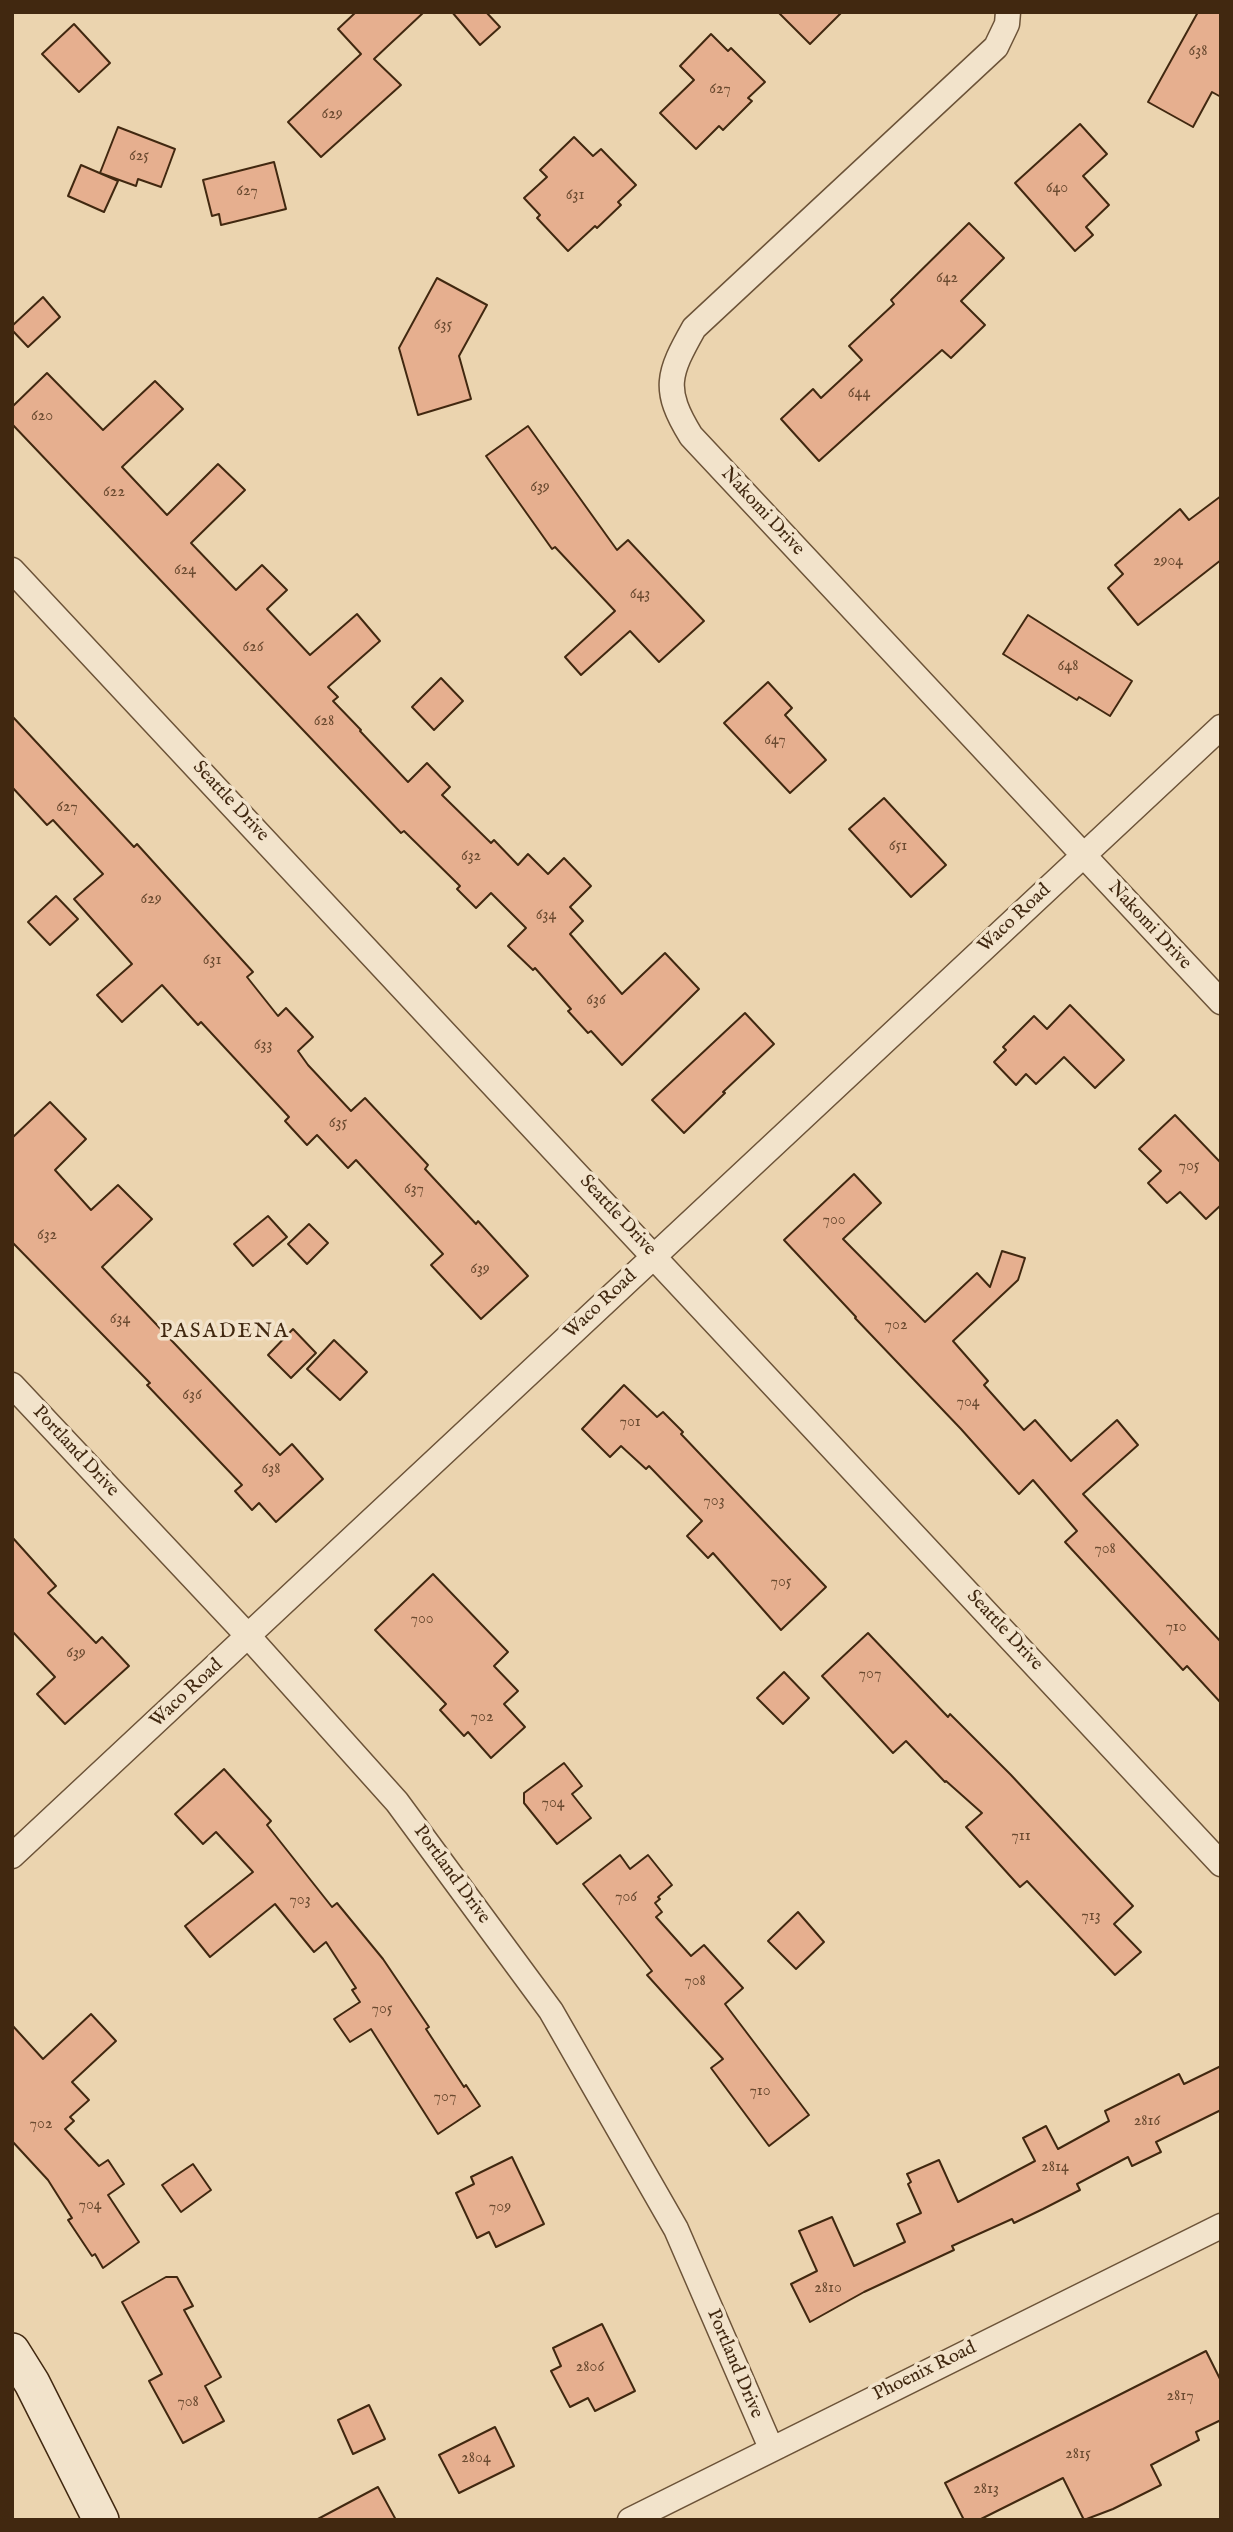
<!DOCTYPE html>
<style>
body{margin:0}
#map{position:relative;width:1233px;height:2532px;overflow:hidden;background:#ebd4af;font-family:"IM FELL English",serif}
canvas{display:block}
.frame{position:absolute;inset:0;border:14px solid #412810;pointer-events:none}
</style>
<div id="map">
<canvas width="1233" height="2532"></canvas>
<div class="frame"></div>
</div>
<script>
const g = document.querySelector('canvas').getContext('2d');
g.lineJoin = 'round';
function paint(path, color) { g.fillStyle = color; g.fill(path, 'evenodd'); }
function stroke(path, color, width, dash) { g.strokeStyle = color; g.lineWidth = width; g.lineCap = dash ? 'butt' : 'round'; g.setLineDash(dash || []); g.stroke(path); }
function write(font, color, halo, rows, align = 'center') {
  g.font = font + ' "IM FELL English",serif'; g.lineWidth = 7; g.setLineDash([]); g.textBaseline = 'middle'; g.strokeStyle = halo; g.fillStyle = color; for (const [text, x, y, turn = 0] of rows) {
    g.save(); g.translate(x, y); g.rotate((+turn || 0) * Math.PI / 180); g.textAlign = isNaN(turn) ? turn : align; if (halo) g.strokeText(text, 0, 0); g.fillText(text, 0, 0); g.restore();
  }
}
const building = new Path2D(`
 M356 12H424L374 59 401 85 321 157 288 122 361 54 338 29Z
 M452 12H486L500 27 480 45Z
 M778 12H842L810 44Z
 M1198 12H1221V97L1212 92 1193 127 1148 102Z
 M74 24 110 63 79 92 42 54Z
 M711 34 728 51 731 48 765 82 748 98 752 101 723 130 719 126 696 149 660 113 694 80 680 66Z
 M1080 124 1107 154 1083 176 1109 205 1086 227 1093 235 1075 251 1015 183Z
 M118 127 175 149 161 187 138 179 136 186 100 173Z
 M574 137 593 156 601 149 636 185 618 202 621 205 597 228 595 226 568 251 537 218 540 215 524 198 547 177 540 170Z
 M274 162 286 209 221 225 219 214 212 216 203 180Z
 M81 165 118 181 104 212 68 196Z
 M969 223 1004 258 961 301 985 325 951 358 942 350 819 461 781 419 813 389 821 398 862 360 849 346 894 304 891 300Z
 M437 278 487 305 459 356 471 399 418 415 399 348Z
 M43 297 60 317 28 347 12 330V326Z
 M47 373 103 430 155 381 183 409 122 467 167 515 218 464 245 490 191 543 236 590 262 565 287 590 267 609 310 655 357 614 380 641 328 687 338 697 333 701 361 730 360 731 408 782 427 763 450 787 442 795 491 843 494 840 518 865 528 854 548 874 564 858 591 886 570 907 583 921 570 934 622 994 665 953 699 989 622 1065 591 1031 588 1033 568 1011 571 1009 535 968 533 970 508 946 526 928 491 893 476 908 457 889 460 886 404 831 401 833 12 424V407Z
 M528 426 617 550 628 540 704 621 659 662 630 631 581 675 565 657 615 611 555 547 552 549 486 456Z
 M1221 496V560L1138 625 1108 588 1123 574 1115 565 1180 509 1189 520Z
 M1028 615 1132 681 1110 716 1079 697 1077 700 1003 654Z
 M441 678 463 701 434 730 412 707Z
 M768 682 792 708 785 715 826 760 790 793 724 723Z
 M12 716 134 847 137 844 253 972 247 977 278 1016 286 1008 313 1037 298 1051 308 1065 351 1111 365 1098 428 1165 425 1169 476 1224 478 1221 528 1276 481 1319 431 1265 443 1254 356 1160 348 1168 317 1135 307 1145 285 1121 289 1117 201 1022 198 1025 162 985 122 1022 97 995 132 964 74 899 103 874 53 820 47 825 12 787Z
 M884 798 946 865 911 897 849 829Z
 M56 896 78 919 50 945 28 922Z
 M1070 1005 1124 1060 1095 1088 1064 1057 1036 1084 1026 1074 1016 1085 994 1062 1006 1050 1003 1047 1034 1016 1047 1029Z
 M745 1013 774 1044 723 1092 725 1093 684 1133 652 1100Z
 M50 1102 86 1139 55 1170 91 1210 118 1185 152 1219 102 1267 280 1455 292 1444 323 1479 276 1522 259 1503 252 1510 235 1491 242 1485 147 1385 150 1383 12 1242V1138Z
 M1175 1115 1221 1163V1205L1206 1219 1180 1192 1167 1203 1148 1183 1161 1171 1139 1149Z
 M854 1174 881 1203 843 1239 925 1322 977 1273 990 1287 1002 1251 1025 1258 1018 1280 953 1341 988 1381 984 1385 1024 1430 1035 1420 1071 1461 1117 1420 1138 1445 1083 1494 1221 1642V1703L1187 1666 1183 1670 1065 1542 1077 1531 1033 1480 1019 1494 961 1429 855 1318 856 1317 784 1240Z
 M268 1216 287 1237 253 1266 234 1244Z
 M309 1224 328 1243 307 1264 288 1244Z
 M293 1329 316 1353 291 1378 268 1355Z
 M334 1340 367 1372 340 1400 307 1369Z
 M624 1385 657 1417 663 1412 683 1432 681 1434 826 1587 781 1630 713 1553 708 1558 687 1536 702 1521 649 1466 646 1469 621 1446 610 1457 582 1429Z
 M12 1537 56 1586 48 1593 96 1643 102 1637 129 1666 65 1724 37 1694 55 1677 12 1631Z
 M433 1574 508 1652 494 1666 518 1691 504 1704 525 1727 491 1758 468 1732 464 1736 440 1710 446 1704 375 1630Z
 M868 1633 948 1717 950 1714 1011 1775 1133 1906 1114 1924 1141 1952 1115 1975 1027 1881 1020 1887 966 1827 982 1813 946 1781 945 1782 906 1741 893 1753 822 1676Z
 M784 1672 809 1698 783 1724 757 1698Z
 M564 1763 582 1786 572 1794 591 1818 557 1844 524 1803V1793Z
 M224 1769 271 1821 267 1825 332 1907 337 1903 383 1959 429 2027 426 2029 464 2087 466 2085 480 2106 438 2134 371 2029 350 2042 334 2019 360 2002 352 1990 356 1988 326 1942 314 1952 275 1904 210 1957 185 1926 253 1872 216 1832 203 1844 175 1814Z
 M620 1855 630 1869 648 1855 672 1885 658 1897 660 1899 655 1903 662 1912 656 1917 691 1956 704 1945 743 1988 725 2004 809 2115 769 2146 711 2068 723 2059 647 1975 652 1971 583 1884Z
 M798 1912 824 1942 796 1969 768 1941Z
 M91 2014 116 2041 72 2082 89 2100 70 2117 74 2121 65 2129 99 2166 108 2160 124 2184 108 2195 139 2242 103 2268 95 2254 92 2256 68 2220 72 2218 48 2180 12 2141V2025L43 2059Z
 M1221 2066V2110L1156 2142 1161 2152 1132 2166 1128 2157 1077 2184 1080 2190 1043 2209 1014 2223 1012 2219 952 2246 954 2250 864 2292 810 2322 791 2284 817 2271 799 2231 832 2217 854 2266 905 2242 897 2224 921 2213 908 2184 911 2182 907 2174 939 2160 958 2202 1035 2161 1023 2138 1046 2126 1058 2149 1109 2121 1105 2111 1179 2074 1184 2084Z
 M512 2157 544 2224 496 2247 489 2232 477 2238 456 2193 474 2184 471 2177Z
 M193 2164 211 2190 181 2212 162 2185Z
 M166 2277H177L193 2306 184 2310 221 2377 205 2386 224 2421 183 2443 149 2381 162 2374 122 2302Z
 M602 2324 635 2391 595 2411 588 2398 570 2407 551 2371 561 2366 553 2348Z
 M1206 2351 1221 2381V2420L1196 2432 1199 2440 1151 2465 1161 2485 1113 2509 1084 2520 1063 2478 979 2520H964L945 2483Z
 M369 2405 385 2439 353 2454 338 2420Z
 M495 2427 514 2466 459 2493 439 2455Z
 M378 2487 396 2520H316Z`);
paint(building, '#e6af8f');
stroke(building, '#412810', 2);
const street = new Path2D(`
 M1008 12 1007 24 996 47 694 328C668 374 662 389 691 436L1221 1002
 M12 570 1221 1864
 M12 1385 249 1637 397 1802 551 2011 676 2229 771 2448
 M12 1856 1221 727
 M630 2520 1221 2226`);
const secondary = new Path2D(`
 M12 2351 32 2383 101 2520`);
stroke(street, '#6c5338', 27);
stroke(secondary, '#412810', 38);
stroke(street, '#f2e3cb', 24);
stroke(secondary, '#f2e3cb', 35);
write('16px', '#6a4a30', null, [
 ["638",1198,52],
 ["627",720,90],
 ["629",332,115],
 ["625",139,157],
 ["640",1057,189],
 ["627",247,192],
 ["631",575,196],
 ["642",947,279],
 ["635",443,326],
 ["644",859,394],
 ["620",42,417],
 ["639",540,488],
 ["622",114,493],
 ["2904",1168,562],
 ["624",185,571],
 ["643",640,595],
 ["626",253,648],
 ["648",1068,667],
 ["628",324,722],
 ["647",775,741],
 ["627",67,808],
 ["651",898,847],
 ["632",471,857],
 ["629",151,900],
 ["634",546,916],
 ["631",212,961],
 ["636",596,1001],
 ["633",263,1046],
 ["635",338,1124],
 ["705",1189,1167],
 ["637",414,1190],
 ["700",834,1221],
 ["632",47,1236],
 ["639",480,1270],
 ["634",120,1320],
 ["702",896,1326],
 ["636",192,1396],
 ["704",968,1403],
 ["701",630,1423],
 ["638",271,1470],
 ["703",714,1502],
 ["708",1105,1550],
 ["705",781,1583],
 ["700",422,1620],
 ["710",1176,1628],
 ["639",76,1654],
 ["707",870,1675],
 ["702",482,1718],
 ["704",553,1804],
 ["711",1021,1837],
 ["706",626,1898],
 ["703",300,1901],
 ["713",1091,1917],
 ["708",695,1982],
 ["705",382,2010],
 ["710",760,2092],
 ["707",445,2098],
 ["2816",1147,2122],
 ["702",41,2125],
 ["2814",1055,2168],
 ["704",90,2206],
 ["709",500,2208],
 ["2810",828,2289],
 ["2806",590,2368],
 ["2817",1180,2397],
 ["708",188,2403],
 ["2815",1078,2455],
 ["2804",476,2459],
 ["2813",986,2490]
]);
write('19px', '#412810', '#f2e3cb', [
 ["Nakomi Drive",762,512,47],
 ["Seattle Drive",230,802,47],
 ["Waco Road",1015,919,-43],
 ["Nakomi Drive",1149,926,47],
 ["Seattle Drive",617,1216,47],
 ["Waco Road",601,1305,-43],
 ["Portland Drive",75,1452,47],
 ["Seattle Drive",1004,1631,47],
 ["Waco Road",187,1694,-43],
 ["Portland Drive",451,1875,54],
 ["Portland Drive",734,2364,67],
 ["Phoenix Road",925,2372,-26]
]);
g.letterSpacing = '2px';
write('21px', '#412810', '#f2e3cb', [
 ["PASADENA",225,1333]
]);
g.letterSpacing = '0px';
</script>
